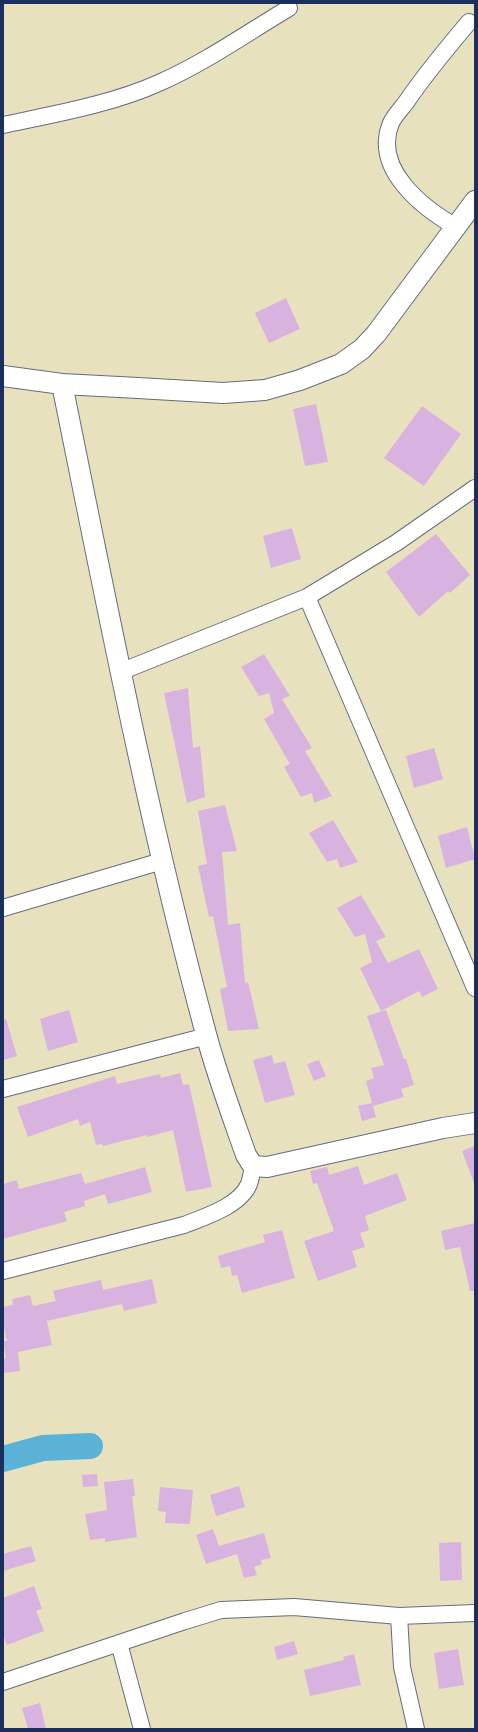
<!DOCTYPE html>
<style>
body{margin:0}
#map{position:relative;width:478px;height:1732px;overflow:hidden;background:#e8e1bd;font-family:"Comic Neue",sans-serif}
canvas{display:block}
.frame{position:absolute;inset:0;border:4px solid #1b2f5e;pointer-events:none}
</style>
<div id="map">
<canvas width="478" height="1732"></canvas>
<div class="frame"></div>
</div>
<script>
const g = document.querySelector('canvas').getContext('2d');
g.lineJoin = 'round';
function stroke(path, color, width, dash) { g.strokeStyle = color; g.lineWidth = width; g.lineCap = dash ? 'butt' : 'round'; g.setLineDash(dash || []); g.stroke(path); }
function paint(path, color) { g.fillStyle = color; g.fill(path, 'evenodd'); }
stroke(new Path2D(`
 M3 1459 43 1448 90 1446`), '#5ab2d7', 26);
paint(new Path2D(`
 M286 298 300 329 269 343 255 313Z
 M316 404 328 462 305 466 293 409Z
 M422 406 461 434 424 486 384 458Z
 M292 528 301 559 271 568 263 536Z
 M436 534 470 575 450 593 448 591 419 617 386 572Z
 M264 654 290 696 282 699 312 748 305 751 332 796 314 803 312 793 301 797 284 767 290 764 264 719 274 713 269 693 259 696 241 667Z
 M188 688 193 748 200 746 205 797 187 803 164 693Z
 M434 748 443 779 414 788 406 756Z
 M225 805 237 851 222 852 228 925 240 923 245 983 248 982 259 1029 228 1031 220 989 227 987 213 916 209 917 198 866 207 864 198 811Z
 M333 820 358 862 340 868 337 859 327 862 309 833Z
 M467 827 475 859 446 868 438 836Z
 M361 895 386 937 376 941 388 963 419 949 438 989 422 997 419 991 381 1011 360 968 372 962 365 934 355 937 337 908Z
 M69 1010 78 1042 48 1051 40 1019Z
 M386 1010 404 1059H406L414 1085 401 1089 404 1097 373 1106 376 1117 362 1121 358 1106 372 1103 366 1081 374 1078 371 1068 384 1065 367 1016Z
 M6 1019 17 1056 3 1060V1020Z
 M272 1055 274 1064 285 1061 295 1095 265 1103 253 1060Z
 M319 1060 326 1076 314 1081 307 1064Z
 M180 1073 183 1085 189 1084 212 1187 186 1192 173 1130 147 1137V1135L103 1146 102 1144 96 1145 90 1122 80 1126 78 1119 28 1137 17 1107 115 1076 117 1084 160 1074 161 1078Z
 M475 1146V1182L474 1183 462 1151Z
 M358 1166 364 1185 397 1173 407 1200 365 1216 369 1230 360 1233 365 1247 352 1251 357 1267 318 1281 304 1241 334 1231 317 1183 313 1184 310 1171 327 1167 329 1175Z
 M145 1167 152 1192 108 1204 105 1194 84 1201 85 1206 64 1212 67 1221 3 1239V1184L17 1180 19 1189 81 1173 85 1184Z
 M475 1223V1291H470L460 1247 445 1250 441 1231Z
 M282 1230 295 1278 242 1293 237 1275 232 1276 230 1266 221 1268 218 1256 265 1242 263 1235Z
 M152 1279 157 1303 124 1311 122 1304 47 1321 52 1345 18 1352 20 1371 3 1373V1359L6 1358 3 1341H7L3 1323V1307L13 1305 12 1299 30 1295 33 1306 56 1301 53 1291 101 1280 103 1290Z
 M97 1474 98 1486 83 1487 82 1475Z
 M133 1479 135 1496H132L137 1537 105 1542V1538L90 1540 85 1514 107 1510 104 1482Z
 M239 1486 245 1507 216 1516 210 1495Z
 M160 1487 193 1490 190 1524 165 1523 166 1512 158 1511Z
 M213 1529 219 1546 264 1533 271 1558 261 1560 262 1564 254 1567 257 1575 244 1578 237 1554 206 1564 196 1535Z
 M461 1542 462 1580 440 1581 439 1543Z
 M31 1546 36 1561 3 1571V1554Z
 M34 1586 42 1609 36 1611 44 1631 7 1645 3 1635V1598Z
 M294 1641 298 1654 277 1660 274 1647Z
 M458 1649 464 1685 439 1689 434 1653Z
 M354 1654 361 1685 310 1696 304 1670 344 1660 343 1657Z
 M40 1703 46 1729H28L22 1708Z`), '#d9b3e0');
const minor = new Path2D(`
 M3 125C55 114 113 104 161 82 206 62 247 33 289 8
 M456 227C423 208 372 169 391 123 394 116 402 108 407 101 426 73 447 48 469 22
 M307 597 475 988
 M120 672 307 597 396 543 475 488
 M3 908 162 861
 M3 1089 207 1036
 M3 1271 184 1225C204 1217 240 1206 249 1184 251 1178 252 1172 253 1166
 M399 1616 402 1667 416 1729
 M119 1643 142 1729
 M3 1682 185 1621 221 1610 294 1607 399 1616 475 1613`);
const tertiary = new Path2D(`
 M3 376 62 384 138 388 223 393 265 390 300 380 341 364 362 349 376 334 475 201
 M62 384C106 601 148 820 206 1034 217 1075 232 1115 246 1155L253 1166 267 1167 443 1128 475 1123`);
stroke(minor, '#636d7f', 18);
stroke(tertiary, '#636d7f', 22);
stroke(minor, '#fff', 16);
stroke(tertiary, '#fff', 20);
</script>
